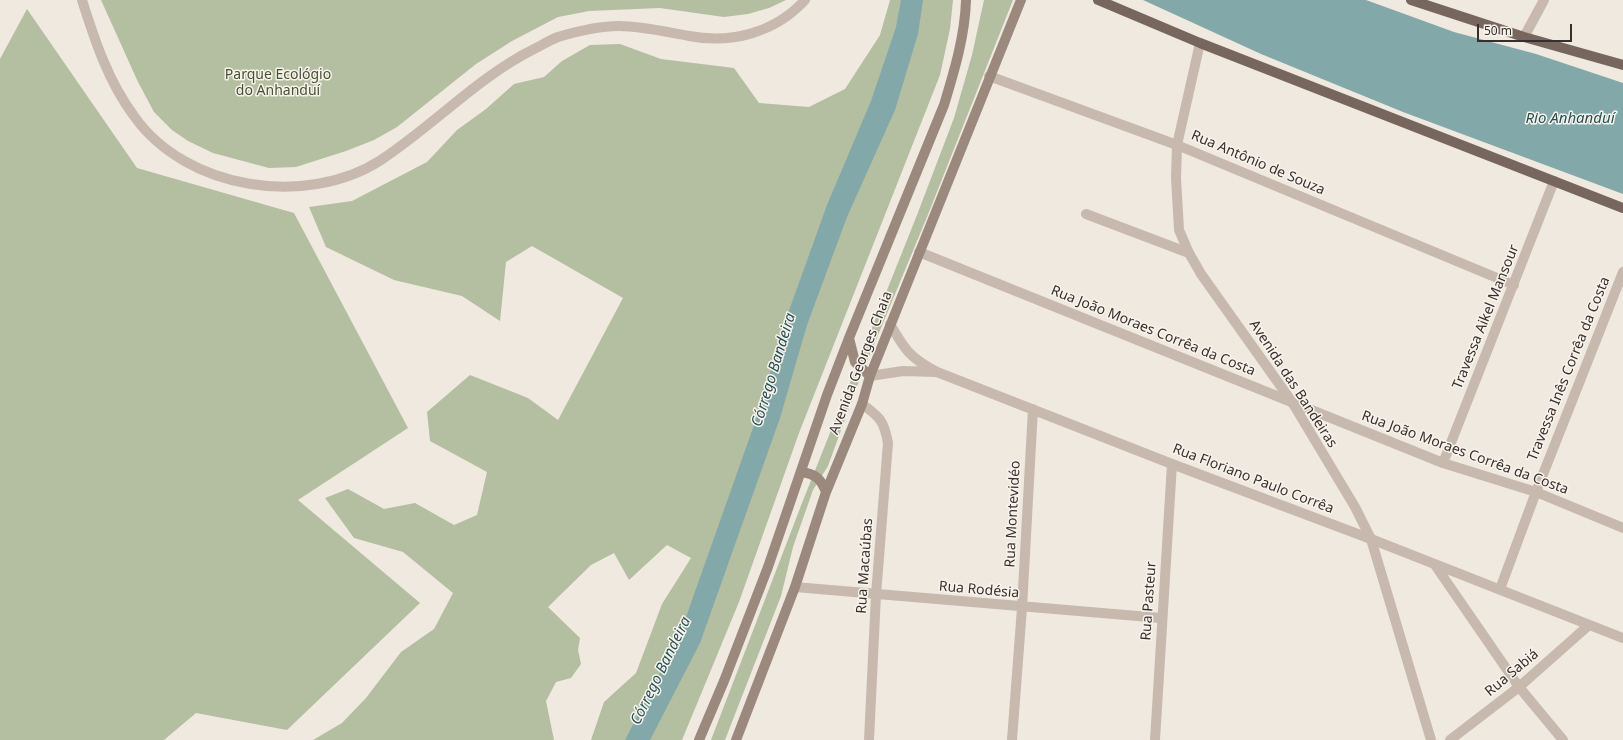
<!DOCTYPE html>
<meta charset="utf-8">
<style>
body{margin:0}
#map{position:relative;width:1623px;height:740px;overflow:hidden;background:#f0e9e0;font-family:"Noto Sans",sans-serif}
canvas{display:block}
.scale{position:absolute;left:1477px;top:24px;width:95px;height:18px;box-sizing:border-box;border:2px solid #372f2b;border-top:0;padding-left:5px;font-size:12px;line-height:14px;white-space:nowrap;color:#372f2b;-webkit-text-stroke:3px #f8f3ec;paint-order:stroke}
</style>
<div id="map">
<canvas width="1623" height="740"></canvas>
<div class="scale">50 m</div>
</div>
<script>
const g = document.querySelector('canvas').getContext('2d');
g.lineJoin = 'round';
function paint(path, color) { g.fillStyle = color; g.fill(path, 'evenodd'); }
function stroke(path, color, width, dash) { g.strokeStyle = color; g.lineWidth = width; g.lineCap = dash ? 'butt' : 'round'; g.setLineDash(dash || []); g.stroke(path); }
function write(font, color, halo, rows, align = 'center') {
  g.font = font + ' "Noto Sans",sans-serif'; g.lineWidth = 3; g.setLineDash([]); g.textBaseline = 'middle'; g.strokeStyle = halo; g.fillStyle = color; for (const [text, x, y, turn = 0] of rows) {
    g.save(); g.translate(x, y); g.rotate((+turn || 0) * Math.PI / 180); g.textAlign = isNaN(turn) ? turn : align; if (halo) g.strokeText(text, 0, 0); g.fillText(text, 0, 0); g.restore();
  }
}
paint(new Path2D(`
 M101 0H786L769 8 748 14 724 17 660 8 589 11 558 17 512 41 476 64 397 127 374 140 346 151 296 167 269 168 213 153 188 141 172 130 154 112 138 82Z
 M890 0H953L950 29 940 75 799 433 739 602 682 740H591L604 702 636 673 662 604 691 558 667 545 629 580 614 553 591 565 548 607 580 638 578 650 581 664 571 678 556 682 546 701 554 740H313L342 723 366 698 401 652 434 629 453 593 403 552 354 538 325 498 348 489 384 509 415 503 454 525 477 515 487 472 430 441 427 412 470 375 528 398 558 420 623 298 532 246 506 262 500 321 462 296 394 280 326 247 309 207 352 201 427 162 457 130 486 109 514 84 544 77 562 61 590 45 620 44 661 59 734 68 759 103 809 107 845 89 880 35Z
 M984 0H1013L927 217 859 381 828 466 813 490 793 547 781 596 725 740H711L802 503 917 215 954 118 972 55Z
 M27 9 137 168 294 213 408 428 298 500 420 603 287 730 196 713 164 740H0V59Z`), '#b4bea1');
paint(new Path2D(`
 M901 0H923L918 34 895 110 847 217 807 325 780 418 700 643 650 740H625L680 634 759 411 786 319 827 205 871 101 896 27Z
 M1143 0H1366L1454 32 1536 54 1623 83V194L1403 112 1261 54Z`), '#82a8aa');
stroke(new Path2D(`
 M1524 37 1544 0
 M989 76 1177 145 1514 285
 M1086 214 1189 253
 M919 252 1443 463 1536 492 1623 528
 M890 324C905 350 910 358 937 372L1172 464 1371 539 1623 638
 M870 376 903 371 935 372
 M862 404C880 417 884 421 888 443L876 595 869 740
 M1443 463 1554 181
 M1435 565 1519 687 1563 740
 M795 587 1161 618
 M1500 589 1536 492 1623 272
 M1012 740 1022 608 1033 409
 M1155 740 1172 464
 M1450 740 1519 687 1589 625`), '#c7b9ad', 10);
stroke(new Path2D(`
 M82 0C95 41 108 81 134 116 186 190 307 208 381 160 434 125 478 77 534 49 542 45 550 40 558 37 578 31 598 26 619 26 642 26 666 32 689 36 731 44 775 33 805 0
 M1200 43 1177 145 1176 178 1179 230 1189 253 1201 274 1292 402 1355 507 1371 539 1431 740`), '#c7b9ad', 10);
stroke(new Path2D(`
 M849 338 855 362 870 376
 M801 472C816 474 821 479 826 492
 M699 740 724 681 768 567 827 395 849 338 944 105C954 72 965 36 966 0
 M736 740 795 587 826 492 862 404 870 376 1021 0`), '#9b897e', 10);
stroke(new Path2D(`
 M1098 0 1200 43 1623 208
 M1411 0 1524 37 1623 65`), '#77665e', 10);
write('14px', '#465231', '#f8f3ec', [
 ["Parque Ecológio",278,75],
 ["do Anhanduí",278,91]
]);
write('14px', '#372f2b', '#f8f3ec', [
 ["Rua Antônio de Souza",1258,163,23],
 ["Travessa Aikel Mansour",1486,317,-68],
 ["Rua João Moraes Corrêa da Costa",1153,331,22],
 ["Avenida Georges Chaia",861,363,-69],
 ["Travessa Inês Corrêa da Costa",1569,369,-68],
 ["Avenida das Bandeiras",1293,384,57],
 ["Rua João Moraes Corrêa da Costa",1465,453,20],
 ["Rua Floriano Paulo Corrêa",1253,479,21],
 ["Rua Montevidéo",1013,514,-87],
 ["Rua Macaúbas",865,566,-86],
 ["Rua Rodésia",979,590,5],
 ["Rua Pasteur",1149,601,-86],
 ["Rua Sabiá",1512,673,-40]
]);
write('italic 15px', '#255054', '#f8f3ec', [
 ["Rio Anhanduí",1570,119],
 ["Córrego Bandeira",774,370,-73],
 ["Córrego Bandeira",661,671,-64]
]);
</script>
